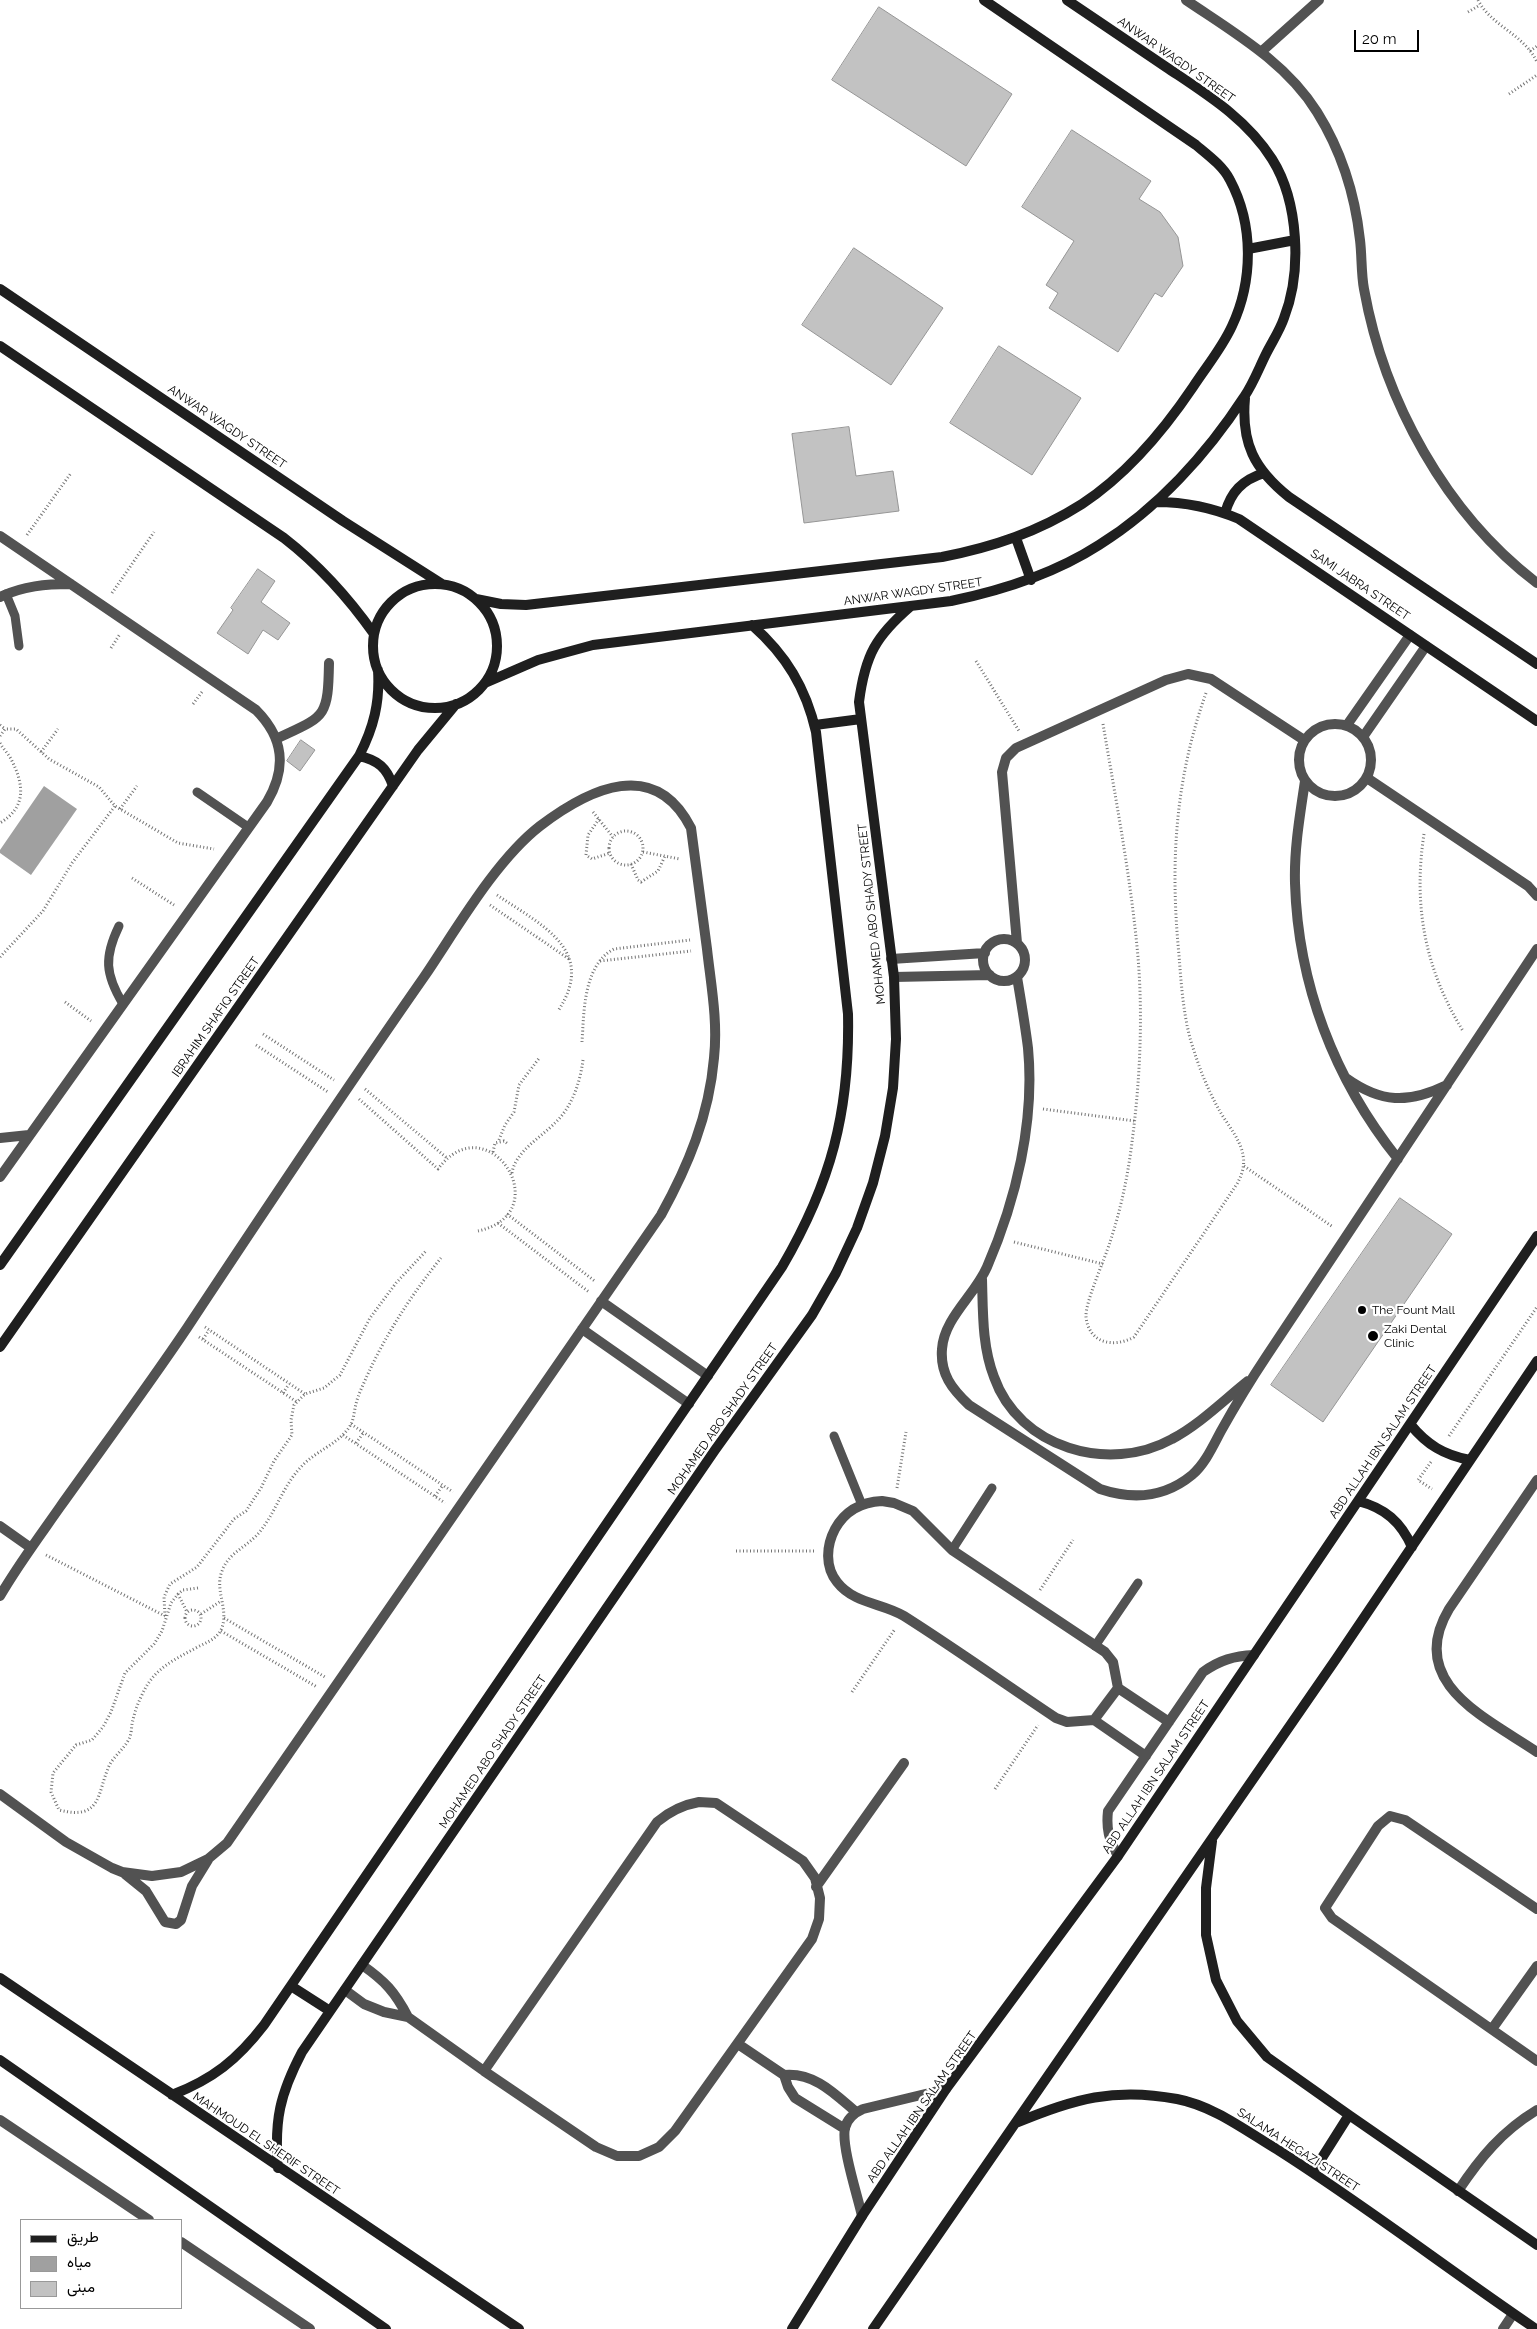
<!DOCTYPE html>
<meta charset="utf-8">
<style>
body{margin:0}
#map{position:relative;width:1537px;height:2329px;overflow:hidden;background:#fff;font-family:Raleway,Vazirmatn,sans-serif}
canvas{display:block}
.legend{position:absolute;left:20px;top:2219px;width:162px;height:90px;box-sizing:border-box;background:#fff;border:1px solid #999;margin:0;padding:6px 9px;list-style:none;font-size:15px;color:#000}
.legend li{display:flex;align-items:center;gap:10px;height:25px}
.legend b{width:25px;border:1px solid #999}
.scale{position:absolute;left:1354px;top:30px;width:65px;height:22px;box-sizing:border-box;border:2px solid #000;border-top:0;padding-left:6px;font-size:15px;line-height:18px;white-space:nowrap;color:#000;-webkit-text-stroke:4px #fff;paint-order:stroke}
</style>
<div id="map">
<canvas width="1537" height="2329"></canvas>
<ul class="legend">
<li><b style="height:6px;background:#1f1f1f"></b>طريق</li>
<li><b style="height:14px;background:#a0a0a0"></b>مياه</li>
<li><b style="height:14px;background:#c2c2c2"></b>مبنى</li>
</ul>
<div class="scale">20 m</div>
</div>
<script>
const g = document.querySelector('canvas').getContext('2d');
g.lineJoin = 'round';
function paint(path, color) { g.fillStyle = color; g.fill(path, 'evenodd'); }
function stroke(path, color, width, dash) { g.strokeStyle = color; g.lineWidth = width; g.lineCap = dash ? 'butt' : 'round'; g.setLineDash(dash || []); g.stroke(path); }
function write(font, color, halo, rows, align = 'center') {
  g.font = font + ' Raleway,sans-serif'; g.lineWidth = 4.5; g.setLineDash([]); g.textBaseline = 'middle'; g.strokeStyle = halo; g.fillStyle = color; for (const [text, x, y, turn = 0] of rows) {
    g.save(); g.translate(x, y); g.rotate((+turn || 0) * Math.PI / 180); g.textAlign = isNaN(turn) ? turn : align; if (halo) g.strokeText(text, 0, 0); g.fillText(text, 0, 0); g.restore();
  }
}
paint(new Path2D(`
 M44 786 77 809 31 875 0 853V850Z`), '#a0a0a0');
const building = new Path2D(`
 M879 7 1012 94 966 166 832 80Z
 M1072 130 1151 181 1139 199 1160 212 1178 237 1183 266 1162 297 1155 293 1118 352 1049 308 1058 293 1046 285 1074 241 1022 207Z
 M854 248 943 308 891 385 802 325Z
 M999 346 1081 398 1032 475 950 423Z
 M849 427 856 476 893 471 899 511 804 523 792 434Z
 M258 569 275 581 261 602 290 623 278 640 263 630 248 654 217 633 233 610 231 608Z
 M301 740 315 750 300 771 287 761Z
 M1400 1198 1452 1234 1323 1422 1271 1385Z`);
paint(building, '#c2c2c2');
stroke(building, '#969696', 1);
stroke(new Path2D(`
 M1478 0C1491 26 1524 34 1537 62
 M1468 12 1480 5
 M1530 51 1537 46
 M1509 94 1537 75
 M27 535 71 473
 M112 593 154 532
 M111 648 120 634
 M976 661 1019 731
 M193 704 202 692
 M1103 724C1116 801 1131 879 1138 957 1143 1018 1140 1081 1132 1142 1128 1175 1121 1209 1110 1242 1105 1259 1085 1302 1086 1317 1089 1344 1114 1348 1134 1337L1237 1184C1242 1175 1245 1166 1243 1155 1240 1138 1226 1123 1218 1108 1206 1086 1197 1062 1190 1038 1183 1011 1181 982 1179 955 1170 863 1175 780 1206 693
 M0 725 5 729
 M0 736 5 729H16L49 759 99 787 115 806 178 843 214 849
 M0 743C3 749 8 753 11 759 24 784 27 807 0 823
 M41 752 58 729
 M120 809 137 786
 M593 812 613 837
 M599 819 588 835 586 855 592 859 610 853
 M609 848a17 17 0 1 1 34 0a17 17 0 1 1-34 0Z
 M1424 834C1413 906 1425 969 1463 1031
 M643 852 680 859
 M631 864 638 880 641 882 658 871 665 856
 M132 878 174 905
 M497 895C541 925 598 950 558 1011
 M490 905 569 959
 M0 957 43 911 72 863 115 806
 M600 961 691 951
 M65 1002 91 1021
 M263 1034 334 1080
 M582 1042C584 1013 583 965 614 949L690 940
 M256 1045 328 1092
 M365 1089 447 1158
 M359 1099 438 1169C488 1102 560 1213 478 1231
 M1043 1109 1135 1121
 M499 1140 505 1125 514 1112 519 1085 540 1057
 M493 1152 495 1143 504 1141 508 1144
 M1244 1166 1333 1227
 M512 1173C515 1152 541 1137 555 1123 572 1107 580 1083 583 1060
 M507 1214 596 1282
 M498 1223 589 1292
 M1014 1242 1103 1264
 M205 1327 305 1394
 M199 1337 297 1402
 M203 1339 209 1330
 M283 1393 289 1384
 M351 1424 453 1492
 M343 1435 445 1503
 M1449 1436 1537 1307
 M356 1443 364 1432
 M1431 1462 1418 1480 1432 1489
 M897 1488 906 1432
 M435 1496 443 1485
 M736 1551H814
 M46 1555 165 1616
 M198 1588 183 1590 178 1594 171 1603 162 1631 154 1644 125 1673 111 1712 103 1727 92 1740 76 1745 53 1773 51 1792 59 1810C102 1821 97 1793 109 1766 114 1756 124 1749 129 1739 132 1733 131 1726 133 1720 135 1710 140 1698 145 1689 155 1669 175 1659 194 1649 204 1643 215 1641 221 1630 230 1610 214 1591 222 1571 228 1554 244 1548 256 1536 275 1516 281 1488 301 1467 315 1451 339 1444 350 1426 354 1420 354 1411 356 1404 358 1395 363 1385 367 1376 386 1334 412 1294 441 1258
 M1040 1590 1073 1540
 M178 1594 187 1612
 M185 1618a8 8 0 1 1 16 0a8 8 0 1 1-16 0Z
 M201 1614 221 1601
 M165 1616 164 1597 170 1584 197 1567 234 1519 246 1511 261 1488 274 1461 292 1435 291 1420 294 1405 305 1394 324 1388 340 1375 370 1318 396 1283 426 1251
 M224 1618 325 1677
 M221 1631 317 1687
 M852 1692 895 1629
 M995 1789 1038 1725`), '#747474', 3, [1, 2.5]);
stroke(new Path2D(`
 M6 594 15 616 19 646
 M197 792 248 827
 M119 926C104 957 105 974 123 1004
 M834 1436 862 1505
 M952 1550 992 1488
 M1095 1646 1138 1583`), '#525252', 9);
stroke(new Path2D(`
 M1186 0C1233 32 1286 62 1317 112 1342 152 1355 194 1360 240 1362 256 1361 273 1364 289 1384 401 1446 514 1537 583
 M1261 52 1319 0
 M0 536 256 710C284 738 287 768 267 802L0 1177
 M0 597C23 586 46 584 71 584
 M1299 760a36 36 0 1 1 72 0a36 36 0 1 1-72 0Z
 M1347 725 1410 635
 M1363 737 1426 646
 M276 739C325 716 328 719 329 663
 M1367 778 1528 886 1537 896
 M1305 781C1300 815 1294 849 1295 883 1298 984 1334 1079 1398 1159
 M983 960a21 21 0 1 1 42 0a21 21 0 1 1-42 0Z
 M1017 943 1002 772 1006 758 1016 748 1166 680 1188 674 1211 679 1304 740
 M891 959 985 953
 M894 977 990 975
 M1017 977C1021 1001 1025 1024 1028 1048 1035 1122 1016 1200 987 1267 975 1295 944 1318 942 1349 940 1374 952 1389 969 1405L1100 1489C1133 1500 1164 1498 1192 1475 1205 1464 1213 1446 1221 1431 1235 1406 1250 1381 1266 1357 1356 1221 1447 1085 1537 949
 M1346 1078C1381 1103 1408 1104 1447 1085
 M0 1138 29 1135
 M982 1279C983 1312 982 1346 994 1377 1019 1448 1109 1474 1172 1439 1199 1425 1224 1400 1248 1381
 M601 1301 708 1376
 M582 1329 689 1404
 M1537 1480 1449 1609C1405 1683 1487 1718 1537 1752
 M882 1501 894 1503 913 1511 952 1550 1105 1652 1113 1662 1118 1688 1094 1720 1067 1722 1056 1718C1005 1684 956 1649 904 1616 883 1603 854 1604 837 1582 825 1567 826 1546 835 1529 845 1511 862 1502 882 1501Z
 M0 1526 31 1548
 M0 1596C18 1565 39 1537 60 1507 102 1448 146 1389 187 1328 265 1210 343 1093 424 977 456 930 495 861 540 826 590 788 655 757 691 828 696 868 702 909 707 949 711 985 718 1021 714 1058 709 1116 688 1166 661 1215L227 1843 208 1859 181 1872 152 1876 122 1872 112 1868 66 1842 0 1794
 M1118 1688 1169 1722
 M1094 1720 1146 1756
 M699 1802 716 1803 803 1861 815 1878 820 1898 819 1919 812 1939 675 2131 659 2147 639 2156H617L596 2147 484 2071 657 1822C670 1811 682 1805 699 1802Z
 M1118 1856C1109 1840 1106 1829 1108 1811L1203 1672C1220 1660 1234 1656 1254 1655
 M125 1874 146 1891 165 1922 176 1924 181 1920 192 1886 208 1860
 M816 1887 904 1763
 M1537 1909 1405 1820 1390 1816 1378 1826 1325 1908 1332 1918 1537 2061
 M362 1965C385 1981 395 1992 408 2017
 M345 1990 364 2004 384 2012 408 2017 484 2071
 M1492 2029 1537 1966
 M738 2044 784 2075 788 2087 795 2098 845 2129
 M784 2075C814 2072 835 2094 856 2112
 M0 2120 149 2220
 M1458 2191C1480 2158 1502 2131 1537 2110
 M862 2216C858 2197 841 2146 845 2128 847 2119 854 2113 863 2109L946 2089
 M181 2242 310 2329
 M1503 2329 1513 2314`), '#525252', 10);
stroke(new Path2D(`
 M1248 249 1295 240
 M0 289 343 521 442 584
 M0 346 284 538C320 566 348 597 374 634
 M1245 398C1241 443 1254 469 1289 497L1537 664
 M1156 502C1186 502 1211 507 1239 519L1537 721
 M1225 513C1231 492 1242 480 1264 473
 M1016 538 1031 580
 M373 646a62 62 0 1 1 124 0a62 62 0 1 1-124 0Z
 M476 599 501 604 526 605 942 557C993 547 1038 532 1082 504 1126 475 1164 430 1193 387 1206 367 1222 348 1232 326 1253 281 1254 225 1230 180 1223 166 1208 155 1196 145L984 0
 M485 683 538 660 593 645 951 601C1004 590 1054 574 1099 545 1157 509 1207 454 1244 397 1253 384 1259 368 1266 354 1272 342 1280 330 1284 318 1302 272 1299 202 1272 159 1246 118 1206 94 1166 67 1133 45 1100 22 1067 0
 M815 725 861 719
 M359 756C378 760 387 768 393 786
 M0 1265 359 756C374 727 380 702 378 670
 M0 1347 418 750 456 704
 M1410 1424C1427 1445 1444 1455 1470 1460
 M1358 1501C1385 1508 1401 1522 1412 1547
 M1212 1841 1206 1888V1935L1216 1980 1237 2021 1267 2057 1349 2115 1537 2245
 M0 1978 519 2329
 M291 1986 330 2011
 M0 2060 386 2329
 M172 2095C213 2079 237 2060 264 2025L782 1267C831 1183 850 1112 848 1014L816 732C806 688 786 655 752 625
 M1016 2123C1073 2099 1115 2087 1177 2099 1214 2106 1246 2131 1278 2150 1366 2206 1449 2270 1536 2329
 M278 2168C274 2120 280 2094 302 2052L715 1450 812 1315 836 1273 857 1228 873 1183 885 1136 893 1088 896 1039 894 977 859 702C865 655 876 636 911 606
 M1313 2172 1349 2115
 M792 2329 862 2216 946 2089 1118 1856 1537 1236
 M873 2329 1336 1659 1537 1361`), '#1f1f1f', 10);
for (const [x, y, r, color] of [
 [1362,1310,5,"#000"],
 [1373,1336,6,"#000"]
]) { const dot = new Path2D(); dot.arc(x, y, r, 0, 2 * Math.PI); g.fillStyle = color; g.fill(dot); stroke(dot, '#fff', 2); }
write('12px', '#000', '#fff', [
 ["ANWAR WAGDY STREET",1176,60,35],
 ["ANWAR WAGDY STREET",227,427,34],
 ["SAMI JABRA STREET",1360,585,34],
 ["ANWAR WAGDY STREET",913,592,-8],
 ["MOHAMED ABO SHADY STREET",872,914,-96],
 ["IBRAHIM SHAFIQ STREET",216,1017,-55],
 ["MOHAMED ABO SHADY STREET",723,1419,-55],
 ["ABD ALLAH IBN SALAM STREET",1383,1442,-56],
 ["MOHAMED ABO SHADY STREET",493,1752,-56],
 ["ABD ALLAH IBN SALAM STREET",1156,1777,-56],
 ["ABD ALLAH IBN SALAM STREET",922,2107,-55],
 ["MAHMOUD EL SHERIF STREET",266,2144,34],
 ["SALAMA HEGAZI STREET",1298,2150,33]
]);
write('12px', '#000', '#fff', [
 ["The Fount Mall",1372,1310],
 ["Zaki Dental",1384,1329],
 ["Clinic",1384,1343]
], 'left');
</script>
